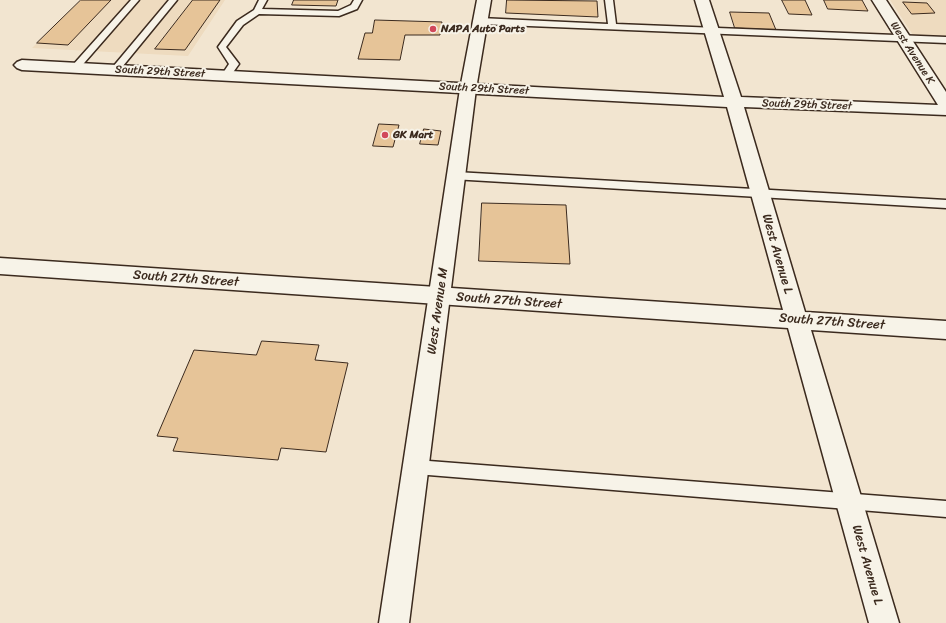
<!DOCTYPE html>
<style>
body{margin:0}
canvas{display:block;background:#f2e5d0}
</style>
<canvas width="946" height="623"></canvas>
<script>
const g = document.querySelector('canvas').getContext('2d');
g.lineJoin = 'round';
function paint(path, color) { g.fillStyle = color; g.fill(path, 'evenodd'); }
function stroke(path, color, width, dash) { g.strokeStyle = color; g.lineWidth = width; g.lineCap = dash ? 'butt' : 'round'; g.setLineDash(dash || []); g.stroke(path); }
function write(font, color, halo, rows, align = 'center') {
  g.font = font + ' Sriracha,sans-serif'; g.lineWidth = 4; g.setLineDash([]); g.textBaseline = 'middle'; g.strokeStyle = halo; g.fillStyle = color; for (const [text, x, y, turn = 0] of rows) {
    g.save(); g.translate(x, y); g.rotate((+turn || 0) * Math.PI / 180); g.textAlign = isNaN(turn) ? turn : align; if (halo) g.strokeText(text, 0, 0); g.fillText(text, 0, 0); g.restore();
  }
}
paint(new Path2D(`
 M81 0H225L188 56 32 48Z
 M890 0H946V37L913 35Z`), '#eedbbf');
const building = new Path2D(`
 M81 0H111L68 45 37 43Z
 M193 0H220L185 50 155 49Z
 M294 0H338L336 6 292 5Z
 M507 0 597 1 598 17 506 13Z
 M782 0H805L812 15 789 14Z
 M824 0H862L868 11 828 9Z
 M903 2 927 3 935 13 912 14Z
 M730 12 769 13 776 30 735 28Z
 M375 20 442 22 440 35H405L400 60 358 59 365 33H372Z
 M379 124 399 125 393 147 373 146Z
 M424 129 441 131 438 145 420 144Z
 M482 203 566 205 570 264 479 261Z
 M262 341 319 345 315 360 348 363 326 452 281 448 278 460 173 451 178 438 157 436 194 350 256 355Z`);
paint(building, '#e6c498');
stroke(building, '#3b2a1e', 1);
const lane = new Path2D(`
 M131 0H139L78 70H72V66Z
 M169 0H177L118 72H112V68Z
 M259 0H267L262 9 338 11 351 5 354 0H362L357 9 339 16 259 14 243 25 226 47 239 64 229 78H223L221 76 229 64 218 47 237 21 254 10Z
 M605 0H613L616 24 946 37V43L480 24 476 21 480 18 608 24Z
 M456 172 946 200V208L452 179 451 176 452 173Z
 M416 460 946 501V517L416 474 411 472 408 467 411 462Z`);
const street = new Path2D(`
 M695 0H709L741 97 938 105 872 0H886L946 92V115L744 107 805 312 946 321V339L811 330 899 623H869L788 328 0 274V258L783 310 727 107 22 70 17 68 14 65 17 62 22 60 724 97Z`);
const secondary = new Path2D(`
 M477 0H491L476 89 409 623H379L460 89Z`);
stroke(lane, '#3b2a1e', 3);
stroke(street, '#3b2a1e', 3);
stroke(secondary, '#3b2a1e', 3);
paint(lane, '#f7f3e8');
paint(street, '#f7f3e8');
paint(secondary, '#f7f3e8');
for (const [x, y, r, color] of [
 [433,29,4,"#d1495b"],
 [385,135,4,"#d1495b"]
]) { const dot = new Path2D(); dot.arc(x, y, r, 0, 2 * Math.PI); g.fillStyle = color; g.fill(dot); stroke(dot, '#f7f3e8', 1.5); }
write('bold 11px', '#3b2a1e', '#f7f3e8', [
 ["NAPA Auto Parts",441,29],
 ["GK Mart",393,135]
], 'left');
write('11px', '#3b2a1e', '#f7f3e8', [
 ["West Avenue K",912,53,57],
 ["South 29th Street",160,72,3],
 ["South 29th Street",484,89,3],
 ["South 29th Street",807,105,2]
]);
write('13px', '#3b2a1e', '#f7f3e8', [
 ["West Avenue L",777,254,74],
 ["South 27th Street",186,279,4],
 ["South 27th Street",509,301,4],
 ["West Avenue M",438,311,-82],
 ["South 27th Street",832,322,4],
 ["West Avenue L",867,565,74]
]);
</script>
